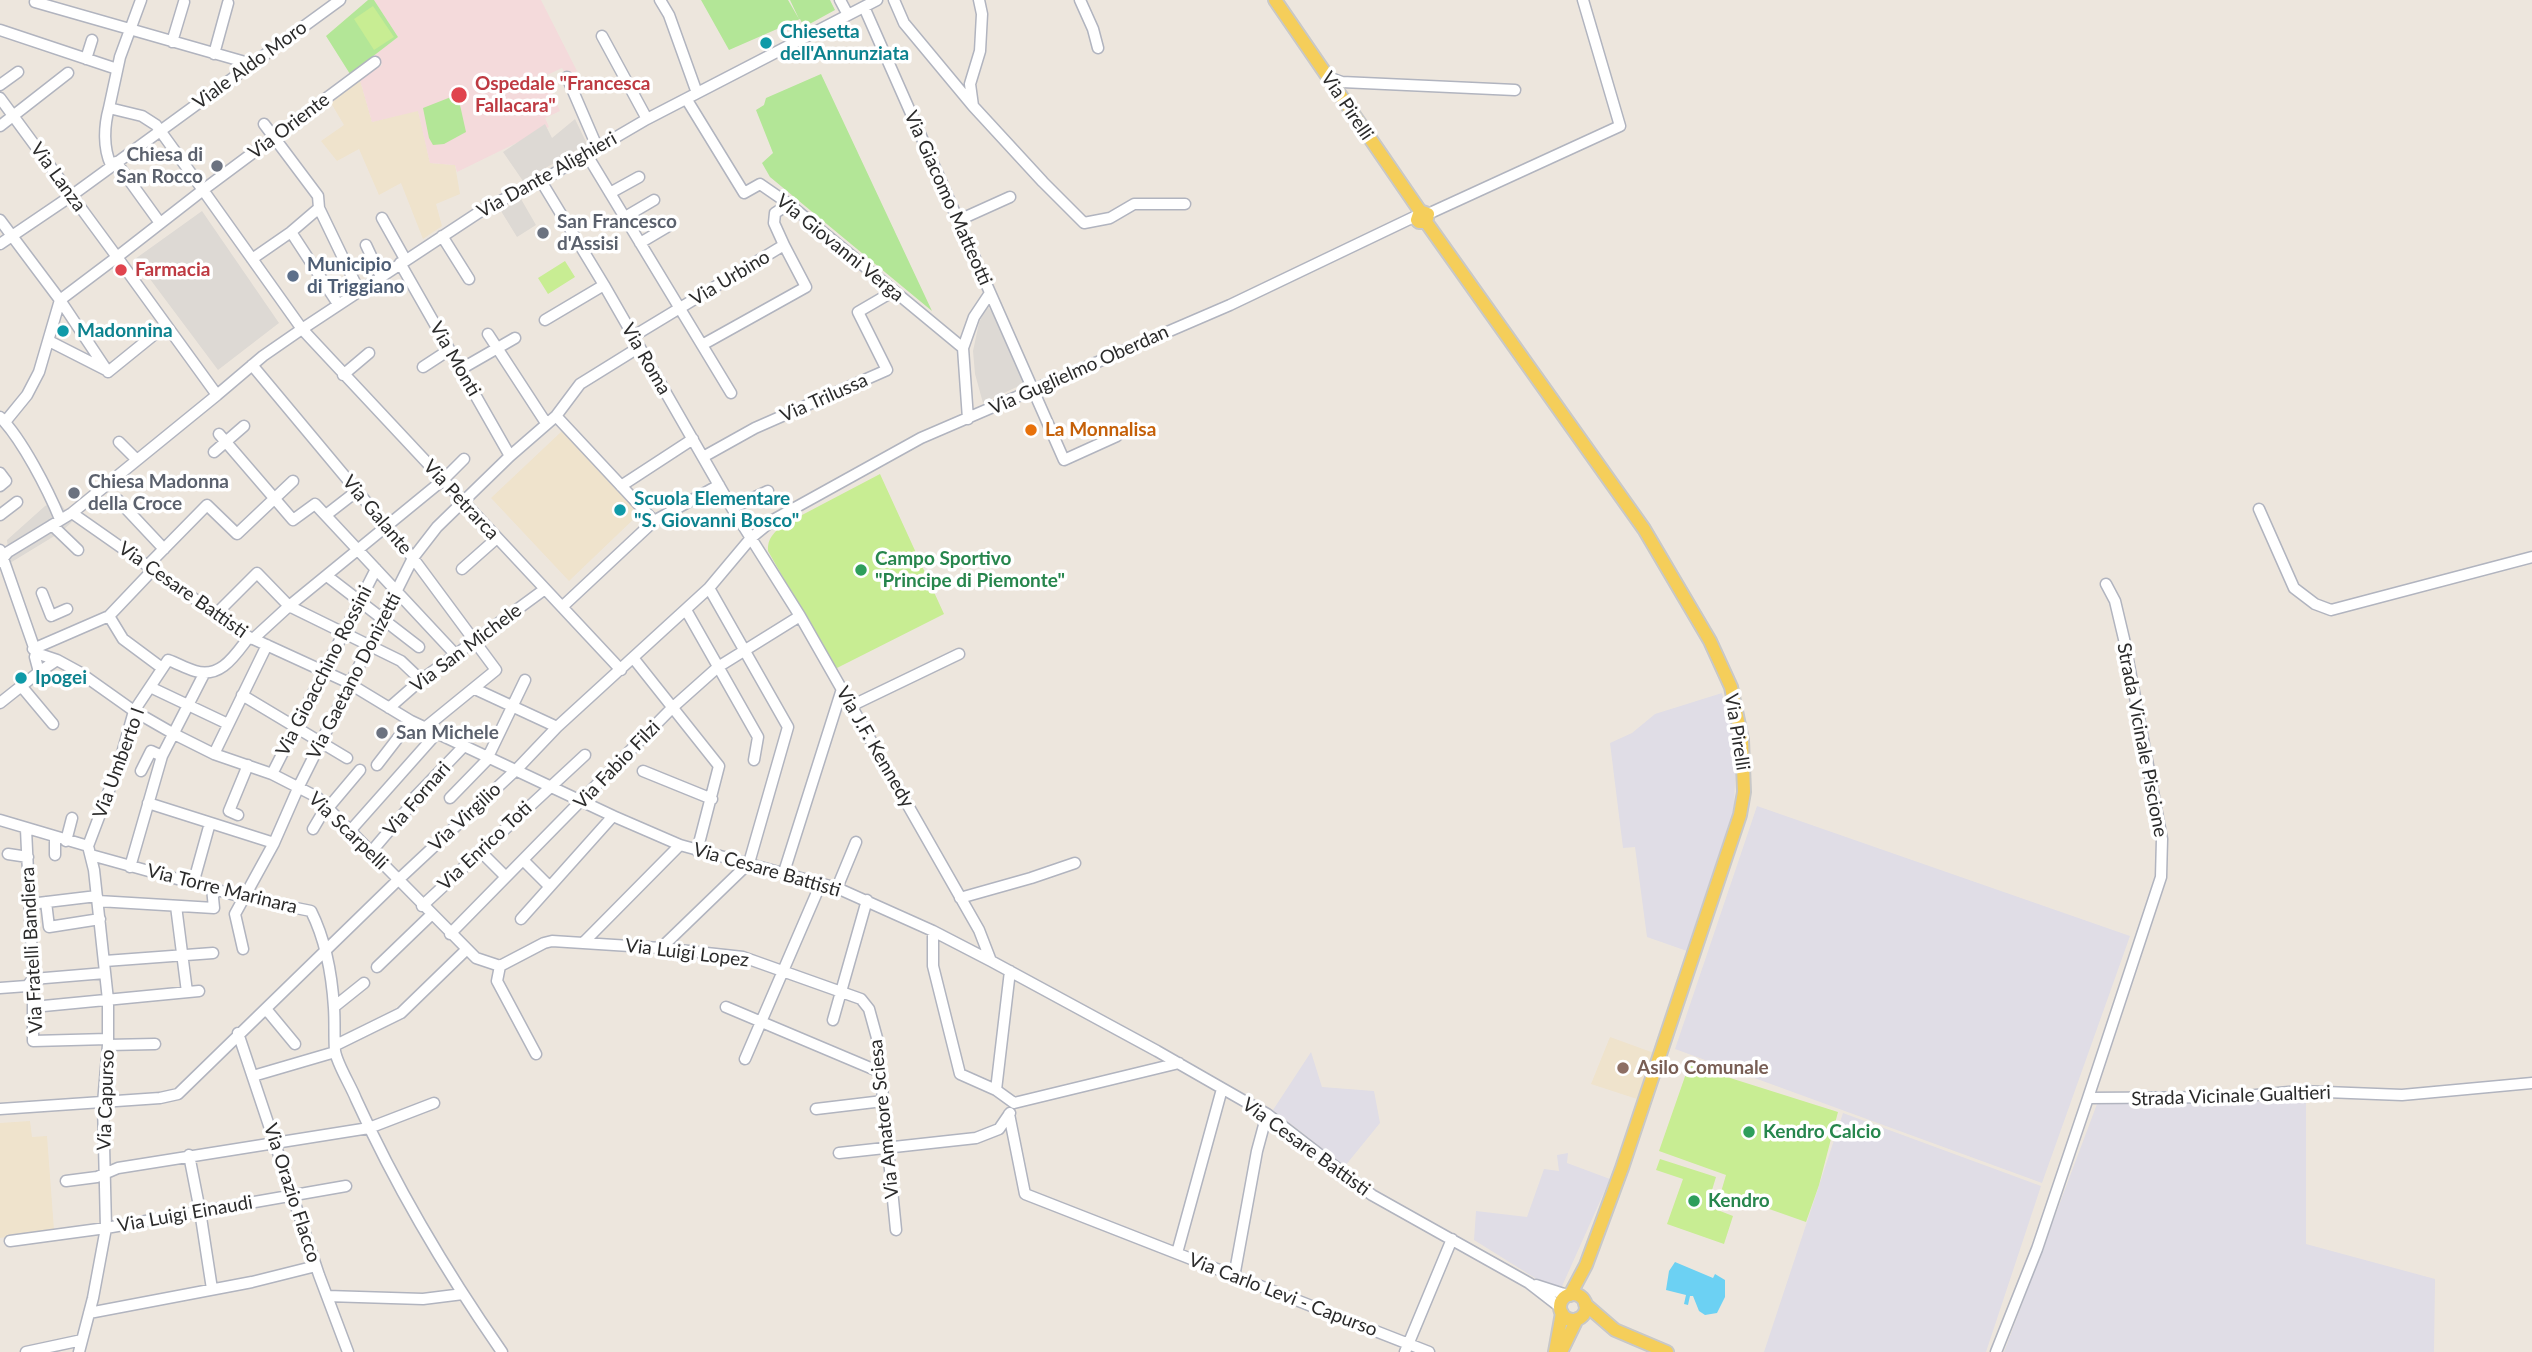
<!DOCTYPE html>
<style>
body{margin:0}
canvas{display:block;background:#ede6dd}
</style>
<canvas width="2532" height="1352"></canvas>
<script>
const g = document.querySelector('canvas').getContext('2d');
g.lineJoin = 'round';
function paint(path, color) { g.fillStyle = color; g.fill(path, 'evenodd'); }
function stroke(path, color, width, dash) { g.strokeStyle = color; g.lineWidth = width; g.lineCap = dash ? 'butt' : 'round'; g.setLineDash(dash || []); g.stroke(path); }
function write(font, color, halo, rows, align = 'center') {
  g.font = font + ' Lato,sans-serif'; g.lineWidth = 7; g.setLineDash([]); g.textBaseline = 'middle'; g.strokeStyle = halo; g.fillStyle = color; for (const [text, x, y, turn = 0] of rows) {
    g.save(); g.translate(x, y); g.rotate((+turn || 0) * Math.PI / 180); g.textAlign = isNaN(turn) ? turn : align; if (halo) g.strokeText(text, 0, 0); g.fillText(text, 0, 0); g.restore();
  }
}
paint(new Path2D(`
 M1722 693 1736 751 1734 811 1687 951 1647 937 1635 847 1623 848 1610 743 1632 733 1655 714Z
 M1757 806 2130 936 2042 1183 1675 1049Z
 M1311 1052 1322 1087 1374 1091 1380 1123 1345 1166 1273 1110Z
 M2306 1101V1244L2435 1279 2434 1352H2004L2097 1104Z
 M1843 1113 2041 1186 1986 1352H1764Z
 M1568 1153 1567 1163 1610 1179 1559 1293 1474 1240 1476 1211 1527 1217 1544 1169 1559 1171 1557 1155Z`), '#e0dde6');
paint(new Path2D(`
 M360 80 372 122 418 110 430 163 455 165 460 194 436 204 442 226 423 239 401 183 379 195 359 149 337 161 321 141 344 125 331 103Z
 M562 431 639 514 569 581 491 498Z
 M1610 1037 1654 1053 1637 1099 1591 1084Z
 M30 1121 32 1137 47 1136 54 1230 0 1238V1123Z`), '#efe3cc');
paint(new Path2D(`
 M374 0H541L577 71 567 77 562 68 545 76 560 111 545 118 549 127 457 172 455 165 430 163 418 111 372 122 360 80 382 65 374 55 398 37Z`), '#f4dadb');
paint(new Path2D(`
 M368 0H374L398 37 350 74 326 36Z
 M701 0H788L799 19 790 0H830L835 10 804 27 800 19 729 50Z
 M821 74 932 311 770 177 762 163 773 153 756 110 764 105 766 98Z
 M451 97 460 105 466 132 444 144 433 145 429 138 423 108Z`), '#b3e697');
paint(new Path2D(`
 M373 6 394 37 374 50 354 19Z
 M565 261 575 277 548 294 538 278Z
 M880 474 944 614 835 669 768 551C767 539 774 532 783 525Z
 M1689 1065 1838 1112 1819 1185 1806 1222 1721 1192 1726 1175 1659 1151Z
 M1660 1159 1716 1177 1709 1200 1717 1203 1715 1209 1733 1216 1724 1244 1667 1224 1683 1179 1656 1170Z`), '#c8ed93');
paint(new Path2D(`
 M575 119 587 144 523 181 503 152 545 124 552 138Z
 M521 199 536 225 517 237 501 211Z
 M202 211 279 323 218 370 135 259Z
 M987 305 997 319 1025 383 983 403 975 374 973 351 979 323Z
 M58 500 73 521 61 532 10 563 7 540 45 506Z`), '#ddd9d4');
paint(new Path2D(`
 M1675 1262 1713 1278 1715 1274 1725 1280V1297L1717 1313 1705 1315 1699 1311 1693 1296H1690L1688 1305 1684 1304 1686 1295 1666 1290 1669 1271Z`), '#6cd1f3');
const minor = new Path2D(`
 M660 0 669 15 697 93
 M840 0 848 15
 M894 0 904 23 973 106
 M979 0 982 14 980 51 970 84 973 106 1043 182 1084 223 1110 218 1134 204H1185
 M1080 0 1093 29 1098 48
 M35 2 252 64
 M864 7 1064 460 1117 436
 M0 30 117 69
 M602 36 647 119
 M172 42 184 2
 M214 54 228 3
 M86 59 92 40
 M567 77 598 149
 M1328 77 1342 82 1515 90
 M0 85 18 72
 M0 98 117 257 60 300 39 372 27 395 5 422
 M687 100 744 193 760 184 789 204 963 348 968 419
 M109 108 120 57 141 0
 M264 124 318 196 319 208 359 291
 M0 126 68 73
 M587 155 731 393
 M116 162 160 223
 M111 165C103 148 104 126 109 108L142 116 156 125 203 190 375 62
 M541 181 604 285 732 508 800 616 979 930 991 961
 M610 193 639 177
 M1428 214 1620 126 1583 0
 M625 217 654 200
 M382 218 405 259
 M0 220 60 300 108 372
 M959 220 1010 197
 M291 232 338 304
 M442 236 469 279
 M640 243 667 227
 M0 244 71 196 340 0
 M366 245 381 277
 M252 259 291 232 319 208
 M400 263 510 456
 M545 320 604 285
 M488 334 546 423
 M632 337 784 245 774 223 775 213 789 204
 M49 341 108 371
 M702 345 806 287 784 245
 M963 348 974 317 990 293
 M252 365 413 558 496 670 426 727
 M423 367 449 350
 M461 369 515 338
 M108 372 166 325
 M343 375 369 353
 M556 416 654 521
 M0 417C22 439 48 490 60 519
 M219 434 293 520 315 504 456 655
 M119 442 136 459
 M214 452 244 426
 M703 457 755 428 887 370 858 312 894 291
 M0 473 6 481 0 486
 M621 486 693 439
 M118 500 164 549
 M732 508 768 491
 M2259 509 2294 588 2315 604 2331 610 2532 557
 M72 513 249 637 345 681 411 721 613 816 680 845 837 888 933 931 991 961 1157 1051 1267 1114 1372 1195 1529 1283 1560 1307
 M0 515 17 502
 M326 515 357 491
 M52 525 78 550
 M0 550 36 653 35 657 39 672 57 660 36 653
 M0 562 8 552 72 513 217 395
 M148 565 207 505 237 534 293 481
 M462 569 497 538
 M327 576 419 647
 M42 593 51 616 67 609
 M562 607 654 521 719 485
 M686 610 758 737 754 760
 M215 615 257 573 289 606 401 661 421 680
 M109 616 123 639 162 668
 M253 639 289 606 443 480 464 459
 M33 649 109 616 147 576
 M634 659 719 766 697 851
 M57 660 79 672 134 711 174 734 214 754 272 774 317 797 476 958 500 966
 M621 670 302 329 203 190 117 257 217 395 263 356 302 329 484 209 541 181 647 119 877 0
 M22 687 53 724
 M150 687 228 724
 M475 689 557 727
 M242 695 347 758
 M0 703 39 672
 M851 706 959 654
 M389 708 421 680 545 589
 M214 754 267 645
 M377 765 411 721
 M141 771 151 751 162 756
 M643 771 712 799
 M272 774 376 569
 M450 798 486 761 525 680
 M148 803 274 843
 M328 808 360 770
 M238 815 229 811 248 765
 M0 820 88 846
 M26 829 33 979V1041L108 1039
 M313 829 326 807
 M350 831 437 733
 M66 841 72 818
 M88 846 119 764 134 711 168 660C177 663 185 668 195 671 221 679 235 655 249 637
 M480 851 506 877
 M371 852 411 805 414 798 464 746
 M8 854 28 857
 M55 855V837
 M91 855 246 898 311 911C325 939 332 976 334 1008 335 1022 334 1037 335 1051 337 1064 351 1086 356 1099 396 1187 447 1273 502 1352
 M523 860 549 886
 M130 867 162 756 204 674
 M784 872 842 689
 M193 884 210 823
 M837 888 856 842
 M960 898 1031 878 1075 863
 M98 901 214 908 212 888
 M46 902 49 927 100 919
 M30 904 97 896
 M176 906 187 992
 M422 906 585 755
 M521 919 613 816
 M933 931V966L960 1074 996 1090 1014 1103
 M450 934 672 708 718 667 800 616
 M583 943 680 845
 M661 948 749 863 788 727 709 588
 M243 949 235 914 274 843 299 786 413 558 437 527 510 456 556 416 580 384 638 348
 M105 961 213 953
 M500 966 544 943 552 941 661 948 743 957 861 999 869 1009 877 1038 896 1230
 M500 966 497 981 536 1054
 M377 967 431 915
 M0 988 27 986 33 979 105 973
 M33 1007 199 991
 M334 1007 364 983
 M726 1007 880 1072
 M266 1009 295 1044
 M833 1020 867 900
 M238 1033 319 1275 348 1352
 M108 1045 155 1044
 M336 1045 401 1013 467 949
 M745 1059 821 883
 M253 1076 335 1052
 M996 1090 1010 971
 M2088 1098 2161 877 2162 839 2124 639 2115 601 2106 584
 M1014 1103 1179 1063
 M0 1109 160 1098 178 1094 398 880 517 769 557 727 709 588 751 538 773 520 921 438 1230 305 1416 216
 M816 1109 883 1101
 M1009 1114 1025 1194 1429 1352
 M839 1153 976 1138 999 1129 1010 1113
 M189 1155 200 1211 212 1289
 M66 1181 97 1177 118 1168 369 1128 434 1103
 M10 1241 106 1228 346 1186
 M1177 1253 1222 1089
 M1234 1277 1257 1151 1267 1114
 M1536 1285 1567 1295
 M327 1296 423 1299 463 1294
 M89 1313 252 1282 316 1266
 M26 1352 82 1340
 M79 1352 93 1298 106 1228 103 1103 108 1045V1000L94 870 88 846
 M1405 1352 1452 1239
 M1996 1352 2037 1249 2088 1098 2234 1097 2300 1091 2402 1095 2532 1083`);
const major = new Path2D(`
 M1275 0 1420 211 1428 214 1426 222H1419L1417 220 1420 211
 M1426 222 1644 529 1710 641 1731 687 1742 740 1744 792 1740 815 1622 1168 1586 1265 1570 1295
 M1560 1307a13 13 0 1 1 26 0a13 13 0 1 1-26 0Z
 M1585 1304 1615 1330 1667 1352
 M1555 1352 1562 1313
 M1561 1352 1577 1319`);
stroke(minor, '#b1b4bf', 13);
stroke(major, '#c8c8c8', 16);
stroke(minor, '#fff', 10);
stroke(major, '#f5ce5a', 12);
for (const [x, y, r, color] of [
 [766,43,7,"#0f9aa8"],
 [459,95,9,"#e0444e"],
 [217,166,7,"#6b7280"],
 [543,233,7,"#6b7280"],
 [121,270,7,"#e0444e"],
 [293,276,7,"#5c6f8a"],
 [63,331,7,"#0f9aa8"],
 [1031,430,7,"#e8710a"],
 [74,493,7,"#6b7280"],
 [620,510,7,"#0f9aa8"],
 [861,570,7,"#2e9e5b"],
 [21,678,7,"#0f9aa8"],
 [382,733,7,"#6b7280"],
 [1623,1068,7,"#8d6e63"],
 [1749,1132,7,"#2e9e5b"],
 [1694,1201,7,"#2e9e5b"]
]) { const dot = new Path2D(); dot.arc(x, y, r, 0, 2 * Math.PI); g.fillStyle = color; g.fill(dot); stroke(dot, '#fff', 2.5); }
write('bold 19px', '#0d838f', '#fff', [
 ["Chiesetta",780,32],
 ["dell'Annunziata",780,54],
 ["Madonnina",77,331],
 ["Scuola Elementare",634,499],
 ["\"S. Giovanni Bosco\"",634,521],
 ["Ipogei",35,678]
], 'left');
write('19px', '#2b2b2b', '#fff', [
 ["Viale Aldo Moro",250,65,-36],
 ["Via Pirelli",1347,106,56],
 ["Via Oriente",289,126,-37],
 ["Via Dante Alighieri",547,175,-29],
 ["Via Lanza",58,177,54],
 ["Via Giacomo Matteotti",948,198,66],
 ["Via Giovanni Verga",840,248,39],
 ["Via Urbino",730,278,-31],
 ["Via Monti",455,359,60],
 ["Via Roma",646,359,60],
 ["Via Guglielmo Oberdan",1079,370,-24],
 ["Via Trilussa",824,398,-24],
 ["Via Petrarca",461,500,47],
 ["Via Galante",377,515,50],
 ["Via Cesare Battisti",183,590,35],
 ["Via San Michele",466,648,-37],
 ["Via Gioacchino Rossini",324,671,-63],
 ["Via Gaetano Donizetti",354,676,-63],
 ["Via Pirelli",1737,732,81],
 ["Strada Vicinale Piscione",2142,740,79],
 ["Via J.F. Kennedy",875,747,60],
 ["Via Umberto I",119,763,-70],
 ["Via Fabio Filzi",617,765,-46],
 ["Via Fornari",417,799,-49],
 ["Via Virgilio",465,817,-43],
 ["Via Scarpelli",348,831,44],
 ["Via Enrico Toti",485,846,-43],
 ["Via Cesare Battisti",767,870,16],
 ["Via Torre Marinara",222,889,14],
 ["Via Fratelli Bandiera",32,950,-93],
 ["Via Luigi Lopez",687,953,7],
 ["Strada Vicinale Gualtieri",2231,1096,-2],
 ["Via Capurso",106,1100,-88],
 ["Via Amatore Sciesa",884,1119,-96],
 ["Via Cesare Battisti",1306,1147,36],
 ["Via Orazio Flacco",292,1193,72],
 ["Via Luigi Einaudi",185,1214,-10],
 ["Via Carlo Levi - Capurso",1283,1295,21]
]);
write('bold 19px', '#be3a42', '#fff', [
 ["Ospedale \"Francesca",475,84],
 ["Fallacara\"",475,106],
 ["Farmacia",135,270]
], 'left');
write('bold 19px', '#5b616d', '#fff', [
 ["Chiesa di",203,155,"right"],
 ["San Rocco",203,177,"right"],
 ["San Francesco",557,222],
 ["d'Assisi",557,244],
 ["Chiesa Madonna",88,482],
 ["della Croce",88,504],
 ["San Michele",396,733]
], 'left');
write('bold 19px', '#4e5e75', '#fff', [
 ["Municipio",307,265],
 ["di Triggiano",307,287]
], 'left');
write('bold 19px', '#c56008', '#fff', [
 ["La Monnalisa",1045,430]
], 'left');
write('bold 19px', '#27864d', '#fff', [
 ["Campo Sportivo",875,559],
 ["\"Principe di Piemonte\"",875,581],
 ["Kendro Calcio",1763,1132],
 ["Kendro",1708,1201]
], 'left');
write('bold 19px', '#785e54', '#fff', [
 ["Asilo Comunale",1637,1068]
], 'left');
</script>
